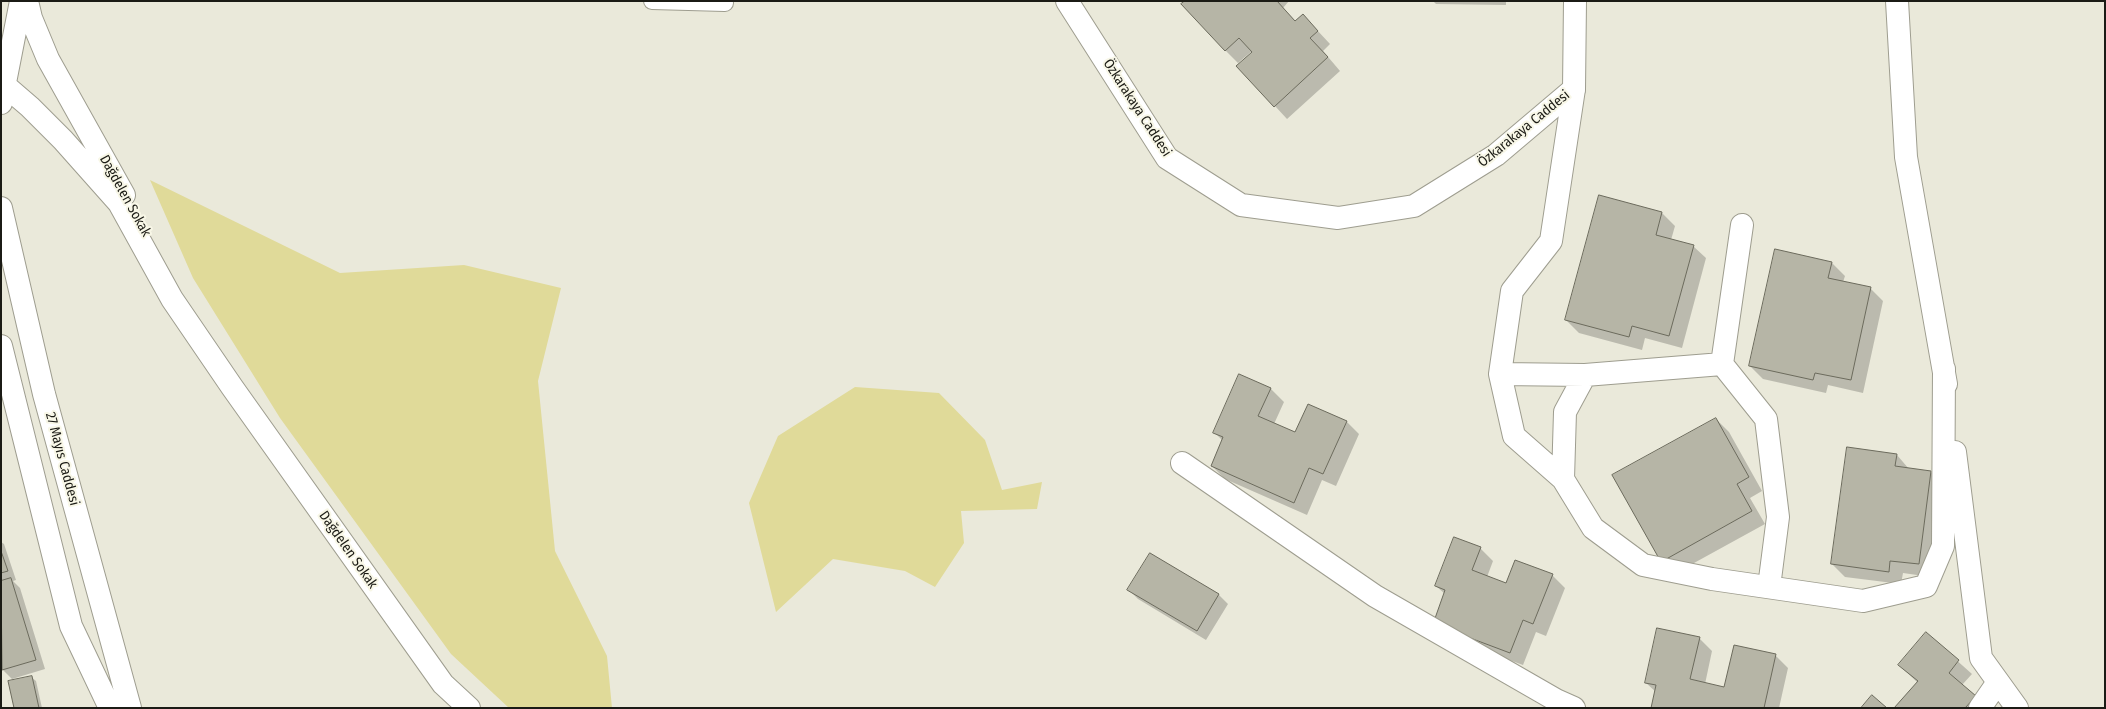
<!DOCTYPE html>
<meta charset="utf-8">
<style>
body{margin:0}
#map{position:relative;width:2106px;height:709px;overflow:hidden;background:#eae9da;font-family:"Fira Sans Condensed",sans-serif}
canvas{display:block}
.frame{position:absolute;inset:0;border:2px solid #1b1b15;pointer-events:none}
</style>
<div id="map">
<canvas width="2106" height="709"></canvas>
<div class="frame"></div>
</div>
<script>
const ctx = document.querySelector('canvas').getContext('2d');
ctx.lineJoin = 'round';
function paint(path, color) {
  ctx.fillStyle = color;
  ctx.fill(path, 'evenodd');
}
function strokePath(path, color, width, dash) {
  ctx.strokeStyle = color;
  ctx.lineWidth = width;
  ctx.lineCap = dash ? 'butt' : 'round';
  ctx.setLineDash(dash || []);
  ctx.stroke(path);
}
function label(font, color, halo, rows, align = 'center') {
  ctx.font = font + ' "Fira Sans Condensed",sans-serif';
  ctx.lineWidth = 4;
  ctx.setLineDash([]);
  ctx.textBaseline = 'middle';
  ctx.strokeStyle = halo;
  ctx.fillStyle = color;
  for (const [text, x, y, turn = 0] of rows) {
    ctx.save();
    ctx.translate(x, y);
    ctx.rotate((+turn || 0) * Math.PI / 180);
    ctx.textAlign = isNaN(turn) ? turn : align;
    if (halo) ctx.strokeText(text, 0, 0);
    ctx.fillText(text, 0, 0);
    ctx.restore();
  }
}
const green = new Path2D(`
 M150 180 340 273 464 265 561 288 538 381 555 551 607 656 612 708H509L451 654 280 418 193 278Z
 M855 387 939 393 985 440 1002 490 1042 482 1037 509 961 511 964 543 935 587 905 571 833 559 776 612 749 503 778 436Z`);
const shadow = new Path2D(`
 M1186 1H1289L1283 8 1296 22 1303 15 1330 44 1323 51 1340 71 1287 119 1275 106 1253 52 1252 51 1238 63 1225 50Z
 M1433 1H1506V5L1436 4Z
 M1599 196 1662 213 1675 226 1671 240 1693 246 1706 258 1682 348 1645 338 1642 350 1579 333 1566 320Z
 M1832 263 1845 276 1843 282 1870 288 1883 301 1863 393 1828 385 1826 393 1763 379 1750 366Z
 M1240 376 1271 389 1284 402 1274 424 1296 433 1346 421 1359 434 1336 486 1322 480 1307 515 1225 479 1212 466 1223 441 1215 433Z
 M1716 419 1729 432 1762 491 1750 498 1765 524 1674 574 1661 561Z
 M1897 455 1909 469 1931 472 1944 485 1931 577 1903 573 1901 584 1845 577 1832 564Z
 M1 542 4 544 16 580 13 581 20 588 45 669 12 679 3 670 1 663Z
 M1480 548 1493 561 1487 577 1507 584 1552 575 1565 588 1546 636 1536 632 1523 665 1447 637 1445 594 1436 586Z
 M1150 554 1219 595 1228 604 1206 640 1138 599 1129 590Z
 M1926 633 1972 674 1962 685 1986 708H1896L1918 683 1899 665Z
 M1699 638 1712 651 1705 684 1725 688 1775 655 1788 668 1779 708H1653L1656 692 1646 683Z
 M31 677 36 681 42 708H15Z`);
const building = new Path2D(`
 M1185 1H1277L1295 21 1303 14 1318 31 1310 38 1328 57 1274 107 1236 66 1252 52 1239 38 1225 51 1181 4Z
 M1599 195 1662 212 1656 235 1694 245 1669 336 1632 326 1629 337 1565 320Z
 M1775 249 1832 262 1828 278 1871 287 1851 380 1815 373 1813 380 1749 366Z
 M1239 374 1271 388 1258 416 1295 432 1308 404 1347 421 1323 474 1309 468 1294 503 1211 466 1223 437 1213 433Z
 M1716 418 1749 477 1737 484 1752 511 1661 562 1612 475Z
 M1847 447 1897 454 1895 466 1931 471 1919 564 1890 561 1889 572 1831 564Z
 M1454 537 1481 547 1472 570 1506 583 1515 560 1553 574 1533 624 1523 620 1510 653 1433 624 1445 590 1435 586Z
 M1 551 8 571 1 573Z
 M1150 553 1219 594 1197 631 1127 590Z
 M11 578 36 660 2 670 1 581Z
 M1657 628 1700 637 1690 679 1724 687 1734 645 1776 654 1764 708H1651L1656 685 1645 683Z
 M1926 632 1959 660 1949 673 1976 696 1965 708H1894L1918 681 1898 665Z
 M32 676 39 708H14L8 681Z
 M1872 695 1887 708H1861Z`);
const lane = new Path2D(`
 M652 1 725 3`);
const street = new Path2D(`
 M1897 1 1906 157 1946 384
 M1574 89 1551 241 1512 291 1500 374 1514 436 1563 479 1593 528 1643 565 1712 579 1863 601 1926 586 1943 546 1944 369
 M1722 364 1742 225
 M1500 374 1585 375 1722 364 1766 419 1778 517 1769 587
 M1955 452 1981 658 2017 708
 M1182 463 1375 596 1556 700 1574 708
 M1563 479 1565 412 1585 375
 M1980 708 1998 682`);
const secondary = new Path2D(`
 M27 1 31 18 48 59 124 195
 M1067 1 1167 158 1241 205 1338 218 1414 206 1496 155 1574 89 1575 1
 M1 82 30 107 63 140 119 203 172 299 232 387 443 684 469 708
 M1 103 21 1
 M1 208 44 394 130 708
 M1 346 71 626 110 708`);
const streetNames = [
 ["Özkarakaya Caddesi",1137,108,57],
 ["Özkarakaya Caddesi",1524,129,-39],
 ["Dağdelen Sokak",125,196,61],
 ["27 Mayıs Caddesi",62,459,75],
 ["Dağdelen Sokak",348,550,55]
];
paint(green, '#e0da99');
paint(shadow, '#0003');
paint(building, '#b6b5a6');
strokePath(building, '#6b6a5c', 1);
strokePath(lane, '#9e9d8f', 18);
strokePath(street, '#9e9d8f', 24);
strokePath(secondary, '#9e9d8f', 24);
strokePath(lane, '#fff', 16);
strokePath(street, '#fff', 22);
strokePath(secondary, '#fff', 22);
label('14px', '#1b1b15', '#f8f7e7', streetNames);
</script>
